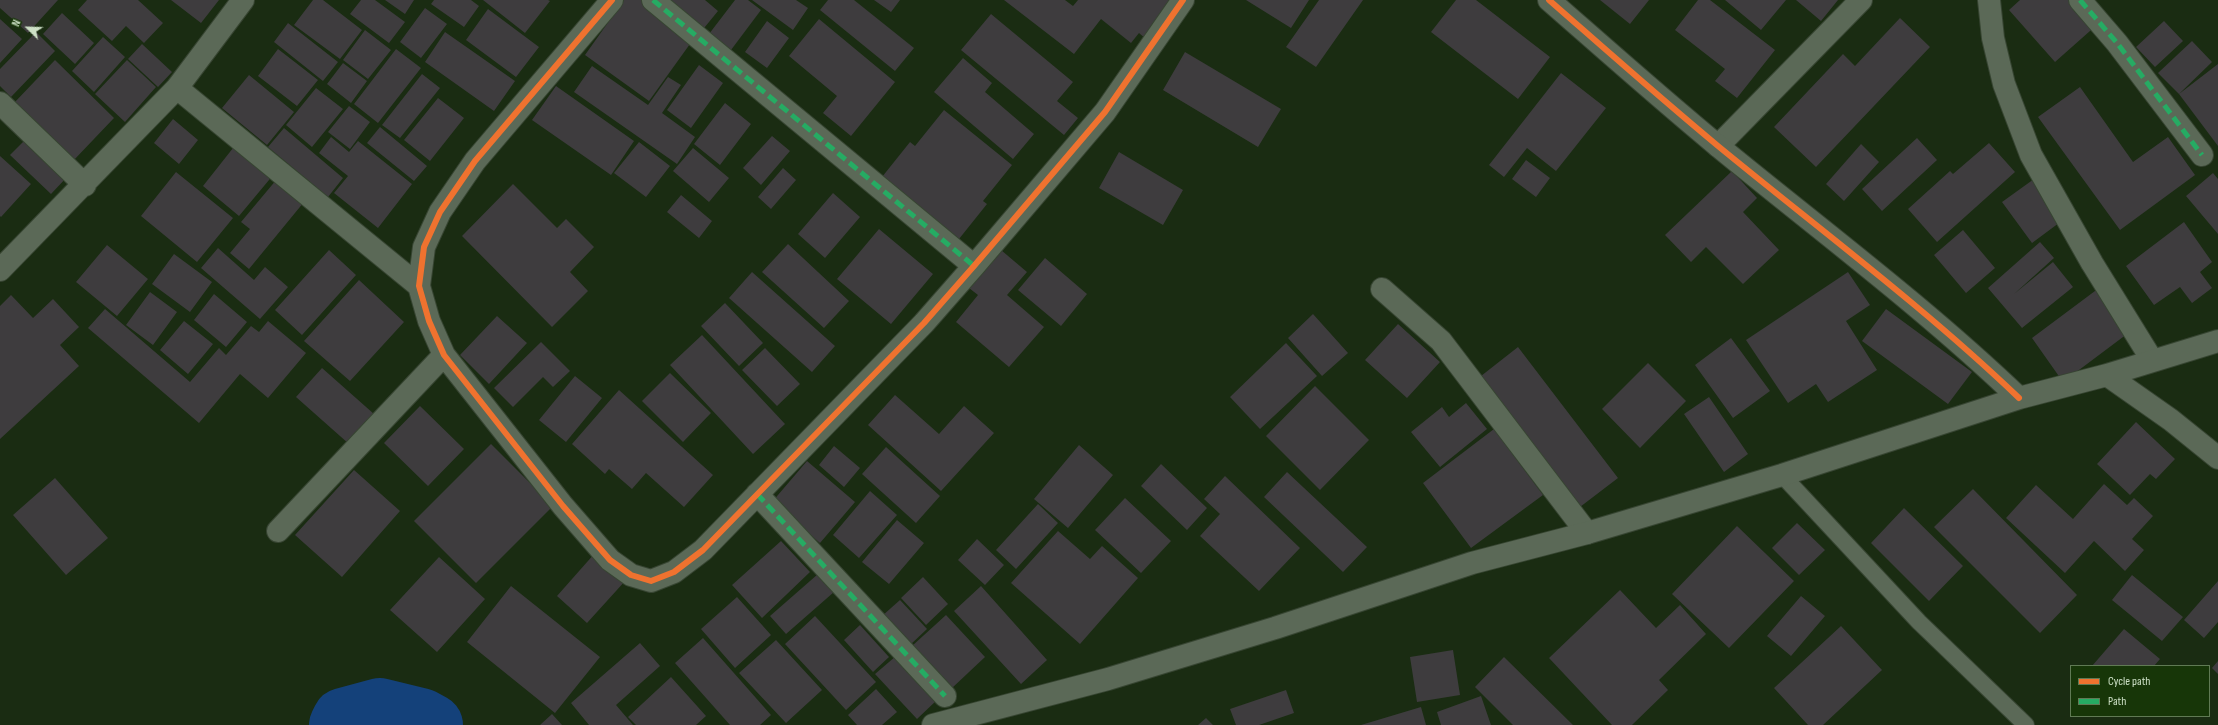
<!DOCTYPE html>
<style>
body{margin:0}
#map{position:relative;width:2218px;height:725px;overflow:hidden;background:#1a2c12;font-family:"Sofia Sans Condensed",sans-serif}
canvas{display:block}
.legend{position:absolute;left:2070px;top:665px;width:140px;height:52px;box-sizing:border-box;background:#173608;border:1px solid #607a54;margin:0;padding:5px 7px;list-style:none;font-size:12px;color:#cde0c6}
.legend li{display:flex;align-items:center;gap:8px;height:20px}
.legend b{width:20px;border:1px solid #607a54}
.north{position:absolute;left:8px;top:8px;width:40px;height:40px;-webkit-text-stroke:3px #173608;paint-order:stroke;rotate:293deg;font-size:11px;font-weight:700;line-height:16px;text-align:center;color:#cde0c6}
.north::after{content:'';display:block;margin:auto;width:14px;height:18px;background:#cde0c6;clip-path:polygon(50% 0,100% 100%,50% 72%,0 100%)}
</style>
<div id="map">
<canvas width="2218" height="725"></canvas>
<ul class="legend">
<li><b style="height:5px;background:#ef722f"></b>Cycle path</li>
<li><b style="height:5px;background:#26ab63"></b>Path</li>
</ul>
<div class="north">N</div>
</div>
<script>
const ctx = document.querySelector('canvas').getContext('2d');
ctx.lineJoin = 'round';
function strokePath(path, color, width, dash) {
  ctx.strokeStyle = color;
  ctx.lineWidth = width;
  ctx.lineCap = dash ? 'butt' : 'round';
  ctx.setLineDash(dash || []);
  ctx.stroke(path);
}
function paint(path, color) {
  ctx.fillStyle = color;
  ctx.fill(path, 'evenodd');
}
const river = new Path2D(`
 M340 725 343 719 380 709 421 719 432 725`);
const building = new Path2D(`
 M0 0H58L28 33 0 8Z
 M87 0H138L163 23 144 43 126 26 112 41 78 10Z
 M171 0H219L201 23Z
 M313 0H323L362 30 340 59 294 25Z
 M361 0H375L405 22 389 43 350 14Z
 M385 0H414L405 14Z
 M434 0H471L479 6 464 27 431 4Z
 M483 0H548L550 1 525 33Z
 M624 0H643L695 37 649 101 585 55Z
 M660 0H705L718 11 700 33Z
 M735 0H748L761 10 731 50 709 34Z
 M752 0H796L808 8 793 30Z
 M828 0H854L914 48 895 71 820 10Z
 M874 0H900L891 12Z
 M1004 0H1065L1073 6 1078 0H1177L1147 40 1139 33 1131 43 1101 19 1074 54Z
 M1246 0H1309L1291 28Z
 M1319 0H1363L1316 67 1286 47Z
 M1456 0H1476L1550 57 1518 99 1431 32Z
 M1600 0H1649L1630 24Z
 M1698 0H1710L1775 50 1737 98 1715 81 1725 69 1675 30Z
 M1725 0H1786L1761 30Z
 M1796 0H1838L1821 21Z
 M2020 0H2079L2099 23 2055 62 2009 10Z
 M425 8 447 24 421 58 400 42Z
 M488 9 539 47 516 77 466 40Z
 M62 13 94 43 75 64 43 34Z
 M991 14 1073 82 1057 101 1078 118 1064 135 961 50Z
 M1900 18 1930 47 1816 167 1774 127 1843 54 1855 66Z
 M0 19 22 39 0 63Z
 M819 19 895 82 851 136 823 113 837 96 789 56Z
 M767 21 789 38 767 68 745 52Z
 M2164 21 2183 41 2155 67 2136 47Z
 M288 23 338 62 323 81 274 42Z
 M365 30 391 50 368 79 343 60Z
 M36 32 55 51 11 97 0 86V69Z
 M445 32 515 81 494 111 425 62Z
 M103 37 125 57 94 92 72 71Z
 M2192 41 2212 62 2179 94 2218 64V146L2179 94 2158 73Z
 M142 44 172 72 158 87 128 59Z
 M278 49 318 80 297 106 258 76Z
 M396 49 421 68 378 123 354 104Z
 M1185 52 1281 109 1258 147 1163 90Z
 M963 58 992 83 985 92 1034 134 1013 159 934 92Z
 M55 60 114 118 73 161 14 103Z
 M127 60 156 87 125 122 95 94Z
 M343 63 367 81 351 103 327 84Z
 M699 65 723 83 691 128 667 110Z
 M592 66 648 105 668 77 681 85 662 113 695 137 677 164 574 92Z
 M1561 73 1606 108 1556 171 1527 148 1504 177 1489 165Z
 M422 74 440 88 400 138 382 125Z
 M249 75 294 112 267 145 222 108Z
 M556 86 634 141 611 175 532 120Z
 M2080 87 2133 162 2168 137 2195 175 2120 230 2038 117Z
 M316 88 343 109 312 147 286 125Z
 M438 98 464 118 430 161 404 140Z
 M725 103 751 124 720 165 694 144Z
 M349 106 370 122 350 149 328 132Z
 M944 110 1012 165 983 201 987 204 955 244 878 182 910 142 915 146Z
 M173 119 198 140 179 164 154 143Z
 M380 127 427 166 414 181 367 143Z
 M284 128 343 178 328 197 268 147Z
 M772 136 790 151 761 185 743 168Z
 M331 137 349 152 358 141 412 184 378 228 334 193 348 176 319 153Z
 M27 138 67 177 51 194 10 155Z
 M1917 138 1937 160 1882 211 1862 189Z
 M639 142 670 166 646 197 614 173Z
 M237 143 274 174 239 216 203 186Z
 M1989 143 2015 172 1937 242 1908 209 1950 171 1953 174Z
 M1861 144 1879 162 1844 201 1826 184Z
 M693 148 729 178 709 202 673 171Z
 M1119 152 1183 190 1163 225 1099 188Z
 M0 156 31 184 1 217 0 216Z
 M1526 160 1550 178 1536 197 1512 179Z
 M783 168 796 180 771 209 758 197Z
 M1732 171 1757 198 1743 212 1779 250 1743 284 1706 247 1691 262 1665 235Z
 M176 172 233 218 197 262 141 216Z
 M2213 173 2218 179V234L2186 196Z
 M277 179 304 202 249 269 230 253 250 229 241 222Z
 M2034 179 2063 220 2032 243 2002 202Z
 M513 184 557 228 566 219 594 247 570 272 588 291 552 327 462 236Z
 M833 193 860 217 825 258 798 234Z
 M681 195 712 221 699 238 667 212Z
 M2184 222 2212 262 2200 272 2212 288 2192 303 2180 287 2154 305 2126 266Z
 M879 229 933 274 891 324 837 279Z
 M1963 230 1995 268 1966 293 1934 255Z
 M2040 242 2054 258 2014 294 2053 262 2073 287 2022 328 1988 288Z
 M788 244 849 301 824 328 762 272Z
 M107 245 148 279 117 316 76 282Z
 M218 248 254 280 265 267 288 287 260 319 201 268Z
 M329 250 356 275 302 335 275 310Z
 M1001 250 1027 272 1007 295 1044 327 1009 367 956 322 978 295 969 288Z
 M174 254 212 282 190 312 152 284Z
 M1045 258 1087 294 1061 326 1018 290Z
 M752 272 835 346 812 372 729 298Z
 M1848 272 1870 305 1846 321 1877 370 1828 402 1816 384 1788 403 1746 340Z
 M359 280 404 322 350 381 304 341Z
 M2099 288 2131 331 2063 382 2032 338Z
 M150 292 177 312 153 345 126 325Z
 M214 294 247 322 226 347 194 320Z
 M11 295 33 318 53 299 79 327 60 345 79 366 0 439V306Z
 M725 303 763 343 739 366 701 326Z
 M105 309 190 382 219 348 226 355 251 326 259 332 268 321 306 353 268 398 240 374 199 423 88 328Z
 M1886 309 1972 372 1948 404 1862 341Z
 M1313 314 1348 353 1322 376 1288 338Z
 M497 316 527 343 489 384 460 355Z
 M184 321 213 344 188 374 160 350Z
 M1398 324 1440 362 1407 398 1365 360Z
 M702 335 785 424 753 454 670 365Z
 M1731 338 1770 391 1733 418 1695 365Z
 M541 342 570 371 553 387 543 377 513 407 494 388Z
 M1286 343 1317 376 1260 429 1230 397Z
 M1518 347 1618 478 1580 507 1481 376Z
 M765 348 800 384 777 406 742 370Z
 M1648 363 1686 401 1640 448 1602 409Z
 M322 368 374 414 349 444 296 397Z
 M670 373 711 413 683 442 642 401Z
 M575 376 602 398 566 442 539 420Z
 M1315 386 1369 440 1320 490 1266 436Z
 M619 390 713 475 684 507 646 473 632 489 609 469 605 474 572 444Z
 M895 395 939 434 964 406 994 433 941 491 868 425Z
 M1709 397 1748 454 1724 472 1684 414Z
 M1466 403 1487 429 1440 467 1411 432 1442 407 1449 417Z
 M420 406 464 449 428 486 384 443Z
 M2136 422 2175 459 2156 479 2150 474 2130 495 2097 464Z
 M1494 429 1543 495 1471 548 1423 483Z
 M491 444 553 506 476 583 414 521Z
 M1079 445 1113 475 1068 528 1034 499Z
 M834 446 860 468 844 487 819 465Z
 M886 447 940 496 916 523 862 474Z
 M807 461 855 502 820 543 772 502Z
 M1161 464 1207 508 1187 530 1141 486Z
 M354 470 400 511 342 577 295 535Z
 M1287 472 1367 547 1343 572 1264 497Z
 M1225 476 1300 548 1259 591 1200 536 1220 514 1204 499Z
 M55 478 108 538 66 575 13 515Z
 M2104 484 2127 505 2134 498 2153 516 2132 539 2144 550 2125 571 2094 541 2065 573 2006 518 2036 485 2073 519Z
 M1973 489 2077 595 2040 633 1934 527Z
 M870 491 897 515 859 558 833 535Z
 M1125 498 1171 541 1141 573 1095 530Z
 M1038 504 1058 523 1016 569 996 550Z
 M1904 508 1963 566 1929 601 1871 543Z
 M897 520 924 543 889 584 862 562Z
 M1797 523 1825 550 1799 575 1772 548Z
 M1737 526 1794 581 1729 648 1672 594Z
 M1058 531 1090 559 1102 546 1138 578 1080 644 1011 583Z
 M977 539 1004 565 985 585 958 560Z
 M781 541 810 572 762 618 732 585Z
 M595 553 626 580 587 623 557 596Z
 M439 557 485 599 437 652 390 610Z
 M818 574 834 592 786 634 770 616Z
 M2132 575 2183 617 2162 641 2112 600Z
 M923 577 948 604 926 625 901 598Z
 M2218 581V622L2204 638 2184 620Z
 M511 586 600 657 555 713 467 642Z
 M981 586 1047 660 1021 684 954 611Z
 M1620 590 1656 628 1680 605 1706 634 1659 680 1668 690 1632 725H1612L1549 658Z
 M1801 596 1825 616 1791 656 1767 636Z
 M737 597 771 635 735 668 701 629Z
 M900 600 927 629 909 646 882 616Z
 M946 615 985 657 951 689 912 646Z
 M815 616 876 682 846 710 785 644Z
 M860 625 889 657 873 672 844 640Z
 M1841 626 1882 670 1823 725H1808L1774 688Z
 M2124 629 2160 659 2154 666H2092Z
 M703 638 771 715 760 725H730L675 663Z
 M776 640 822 690 786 723 739 673Z
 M640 643 660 666 616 705 633 725H589L571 703Z
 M1453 650 1460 695 1417 702 1410 657Z
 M896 656 937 700 917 719 875 674Z
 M1504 657 1573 725H1513L1475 687Z
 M2218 661V674L2212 668Z
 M671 677 706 716 696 725H636L628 717Z
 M876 689 897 712 882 725H857L848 715Z
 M1286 690 1294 713 1259 725H1236L1230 709Z
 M1481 696 1491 725H1441L1437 712Z
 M1421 707 1426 725H1361Z
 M552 714 562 725H540Z
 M1206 718 1213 725H1198Z`);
const lane = new Path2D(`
 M1782 475 1919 622 2026 725`);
const street = new Path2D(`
 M612 0 475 161 440 212 424 247 419 286 429 321 444 355 563 506 610 560 631 575 651 581 674 572 703 550 924 323 974 266 1105 112 1183 0
 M653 0 974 266
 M1989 0 1993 38 2004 84 2031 155 2092 263 2152 360
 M2080 0 2117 43 2202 155
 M177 88 419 286
 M0 103 85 185
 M1718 146 1861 0
 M0 270 177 88 243 0
 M1382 289 1441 341 1587 533
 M757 494 945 696
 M278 531 444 355`);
const secondary = new Path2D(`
 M1549 0C1605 49 1660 98 1718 146 1819 229 1924 307 2019 398
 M2107 375 2171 420 2218 458
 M933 725 1108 679 1275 628 1472 563 1587 533 1782 475 2019 398 2107 375 2218 341`);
const quiet = new Path2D(`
 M653 0 974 266
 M2080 0 2117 43 2202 155
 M757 494 945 696`);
const cycleway = new Path2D(`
 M612 0 475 161 440 212 424 247 419 286 429 321 444 355 563 506 610 560 631 575 651 581 674 572 703 550 924 323 974 266 1105 112 1183 0
 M1549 0C1605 49 1660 98 1718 146 1819 229 1924 307 2019 398`);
strokePath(river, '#14417a', 62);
paint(building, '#3e3c3e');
strokePath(lane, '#374532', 18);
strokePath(street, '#374532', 24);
strokePath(secondary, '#374532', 24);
strokePath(lane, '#5b6957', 16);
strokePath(street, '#5b6957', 22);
strokePath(secondary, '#5b6957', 22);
strokePath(quiet, '#26ab63', 5, [10, 5]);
strokePath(cycleway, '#ef722f', 6);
</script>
